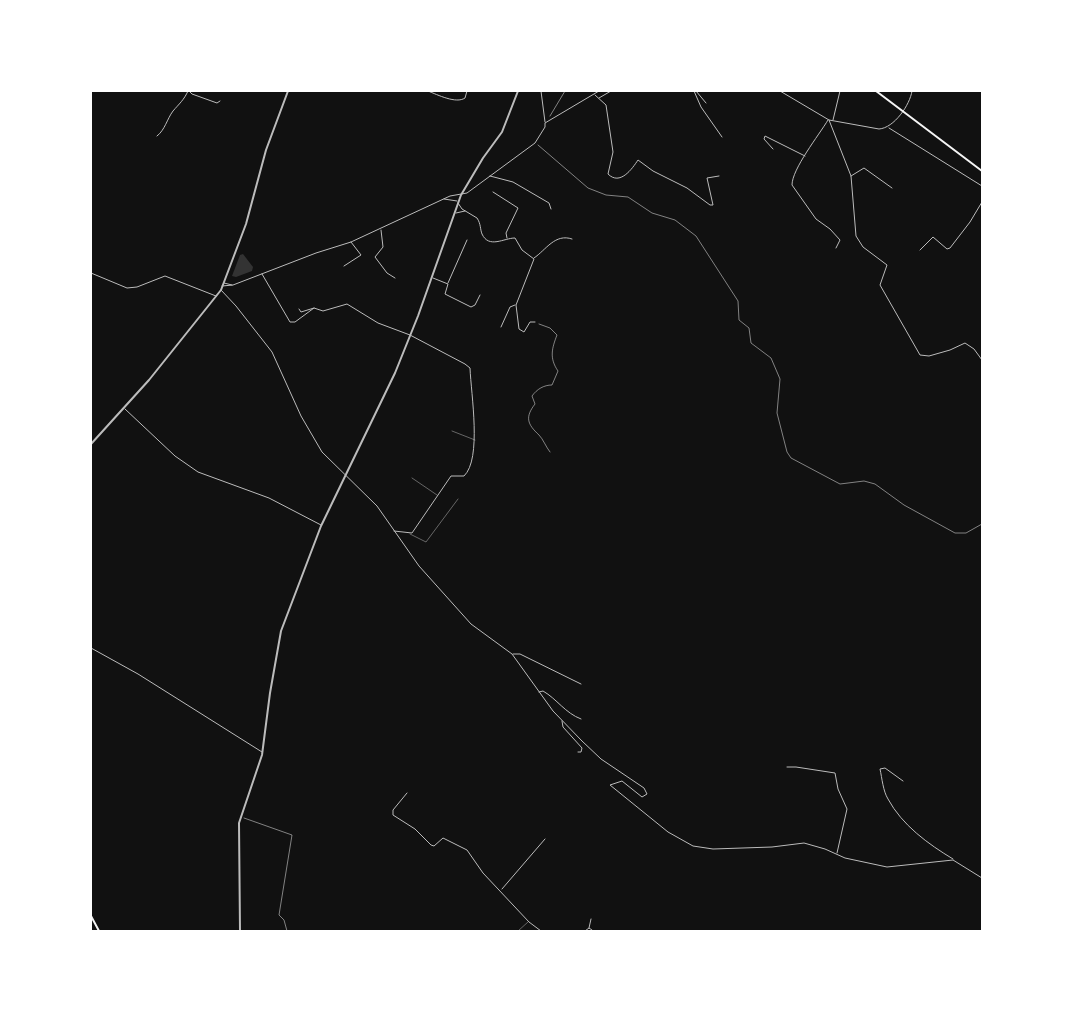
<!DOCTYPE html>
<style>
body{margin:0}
#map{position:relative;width:1073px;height:1022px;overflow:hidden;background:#111;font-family:"Golos Text",sans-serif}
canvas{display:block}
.frame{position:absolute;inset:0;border:92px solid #fff;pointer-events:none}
</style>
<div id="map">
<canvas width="1073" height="1022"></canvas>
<div class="frame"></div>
</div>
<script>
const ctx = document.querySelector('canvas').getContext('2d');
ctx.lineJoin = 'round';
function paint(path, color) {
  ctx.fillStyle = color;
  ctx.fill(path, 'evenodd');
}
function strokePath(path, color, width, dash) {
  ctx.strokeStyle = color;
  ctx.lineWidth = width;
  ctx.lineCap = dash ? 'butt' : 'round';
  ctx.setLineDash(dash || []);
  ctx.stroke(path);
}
const water = new Path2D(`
 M243 254 253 267 252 271 236 277 232 276 240 255Z`);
const path = new Path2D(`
 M550 116 565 91
 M538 145 588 188 606 195 628 197 652 213 675 220 696 236 738 301 739 320 749 328 751 343 771 358 780 379 777 413 787 452 791 458 840 484 864 481 875 484 904 505 955 533H966L982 524
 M539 324 550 328 557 335C552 348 549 358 558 371L552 385C544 385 537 389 532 396L535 404C525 417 527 424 539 435 543 439 546 447 550 452
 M244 818 292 835 279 915 284 920 287 931`);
const service = new Path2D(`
 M452 431 475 440
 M412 478 437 495
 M410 534 426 542 458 499
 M518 931 528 922`);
const minor = new Path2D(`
 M189 91 192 94 217 103 220 101
 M428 91C438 95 456 104 465 98L467 91
 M541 91 545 122
 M694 91 701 107 722 137
 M696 91 706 103
 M780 91 829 120 879 129C894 128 910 105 912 91
 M595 95 606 105 613 152 608 174C620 186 632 169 638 160L653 171 687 188 710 205H713L707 178 719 176
 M599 98 611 91
 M828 120C819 135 792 169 792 185L816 219 830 229 840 240 836 248
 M829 120 851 176 856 236 863 247 887 265 880 285 920 355 929 356 950 350 965 343 974 349 982 360
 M833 120 840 91
 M889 128 982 186
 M157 136C165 130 167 119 173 111 179 104 184 100 188 91
 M773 149 764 139 765 136 805 156
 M490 176 513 182 549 203 551 209
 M851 176 864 168 892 188
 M493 192 518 208 506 233 507 238
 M444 199 457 201
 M458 203 462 209 477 218C481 224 480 229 482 234 489 249 504 238 515 238L522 250 534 259 516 305 519 329 524 332 530 322H535
 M456 213 465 211
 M381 230 383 247 375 257 387 273 395 278
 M920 250 933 237 947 249 950 248 970 222 982 202
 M534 258C546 250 555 233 572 239
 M344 266 361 255 351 242
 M91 273 127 288 137 287 165 276 216 296
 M262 274 290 322H295L314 308 323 311 347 304 378 323 410 335 465 364 470 368C471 394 482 459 464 476H451L412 533 394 531
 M433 278 448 284 445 294 471 307 475 305 480 295
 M224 283 232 285
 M448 283 467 240
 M222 286 233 285 316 253 351 242 450 196 467 193 535 143 545 127V123L599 91
 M221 290 236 306 272 352 301 416 322 452 377 506 419 566 471 624 512 654 553 711 582 741 601 759 644 788 647 794 642 797 622 781 610 785 668 832 693 846 713 849 772 847 804 843 825 849 845 858 887 867 953 860 982 878
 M299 309 301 312 314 308
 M501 327 510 307 515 305
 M125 409 175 456 198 472 269 498 321 525
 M91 648 138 674 262 752
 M513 654H520L581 684
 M539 692 543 691C557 699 565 713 581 719
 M562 721 563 727 582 748 581 752H578
 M787 767H796L835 773 838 789 847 809 837 853
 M903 781 885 768 880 769C882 778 883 791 888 799 902 825 928 844 953 859
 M407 793 393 810V815L415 829 431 845 434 846 443 838 467 850 483 873 529 922 541 931
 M502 889 545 839
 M589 928 591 919
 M585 931 589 928 592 930`);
const tertiary = new Path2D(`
 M91 444 149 380 221 290 246 224 266 150 288 91
 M240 931 239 823 262 755 270 693 281 631 321 526 395 373 418 316 461 195 483 158 502 132 518 91`);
const secondary = new Path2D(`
 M876 91 982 171
 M91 916 99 931`);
paint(water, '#333');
strokePath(path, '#f5f5f5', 0.5);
strokePath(service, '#bcbcbc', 0.5);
strokePath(minor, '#bcbcbc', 1);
strokePath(tertiary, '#bcbcbc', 2);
strokePath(secondary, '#f5f5f5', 2);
</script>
